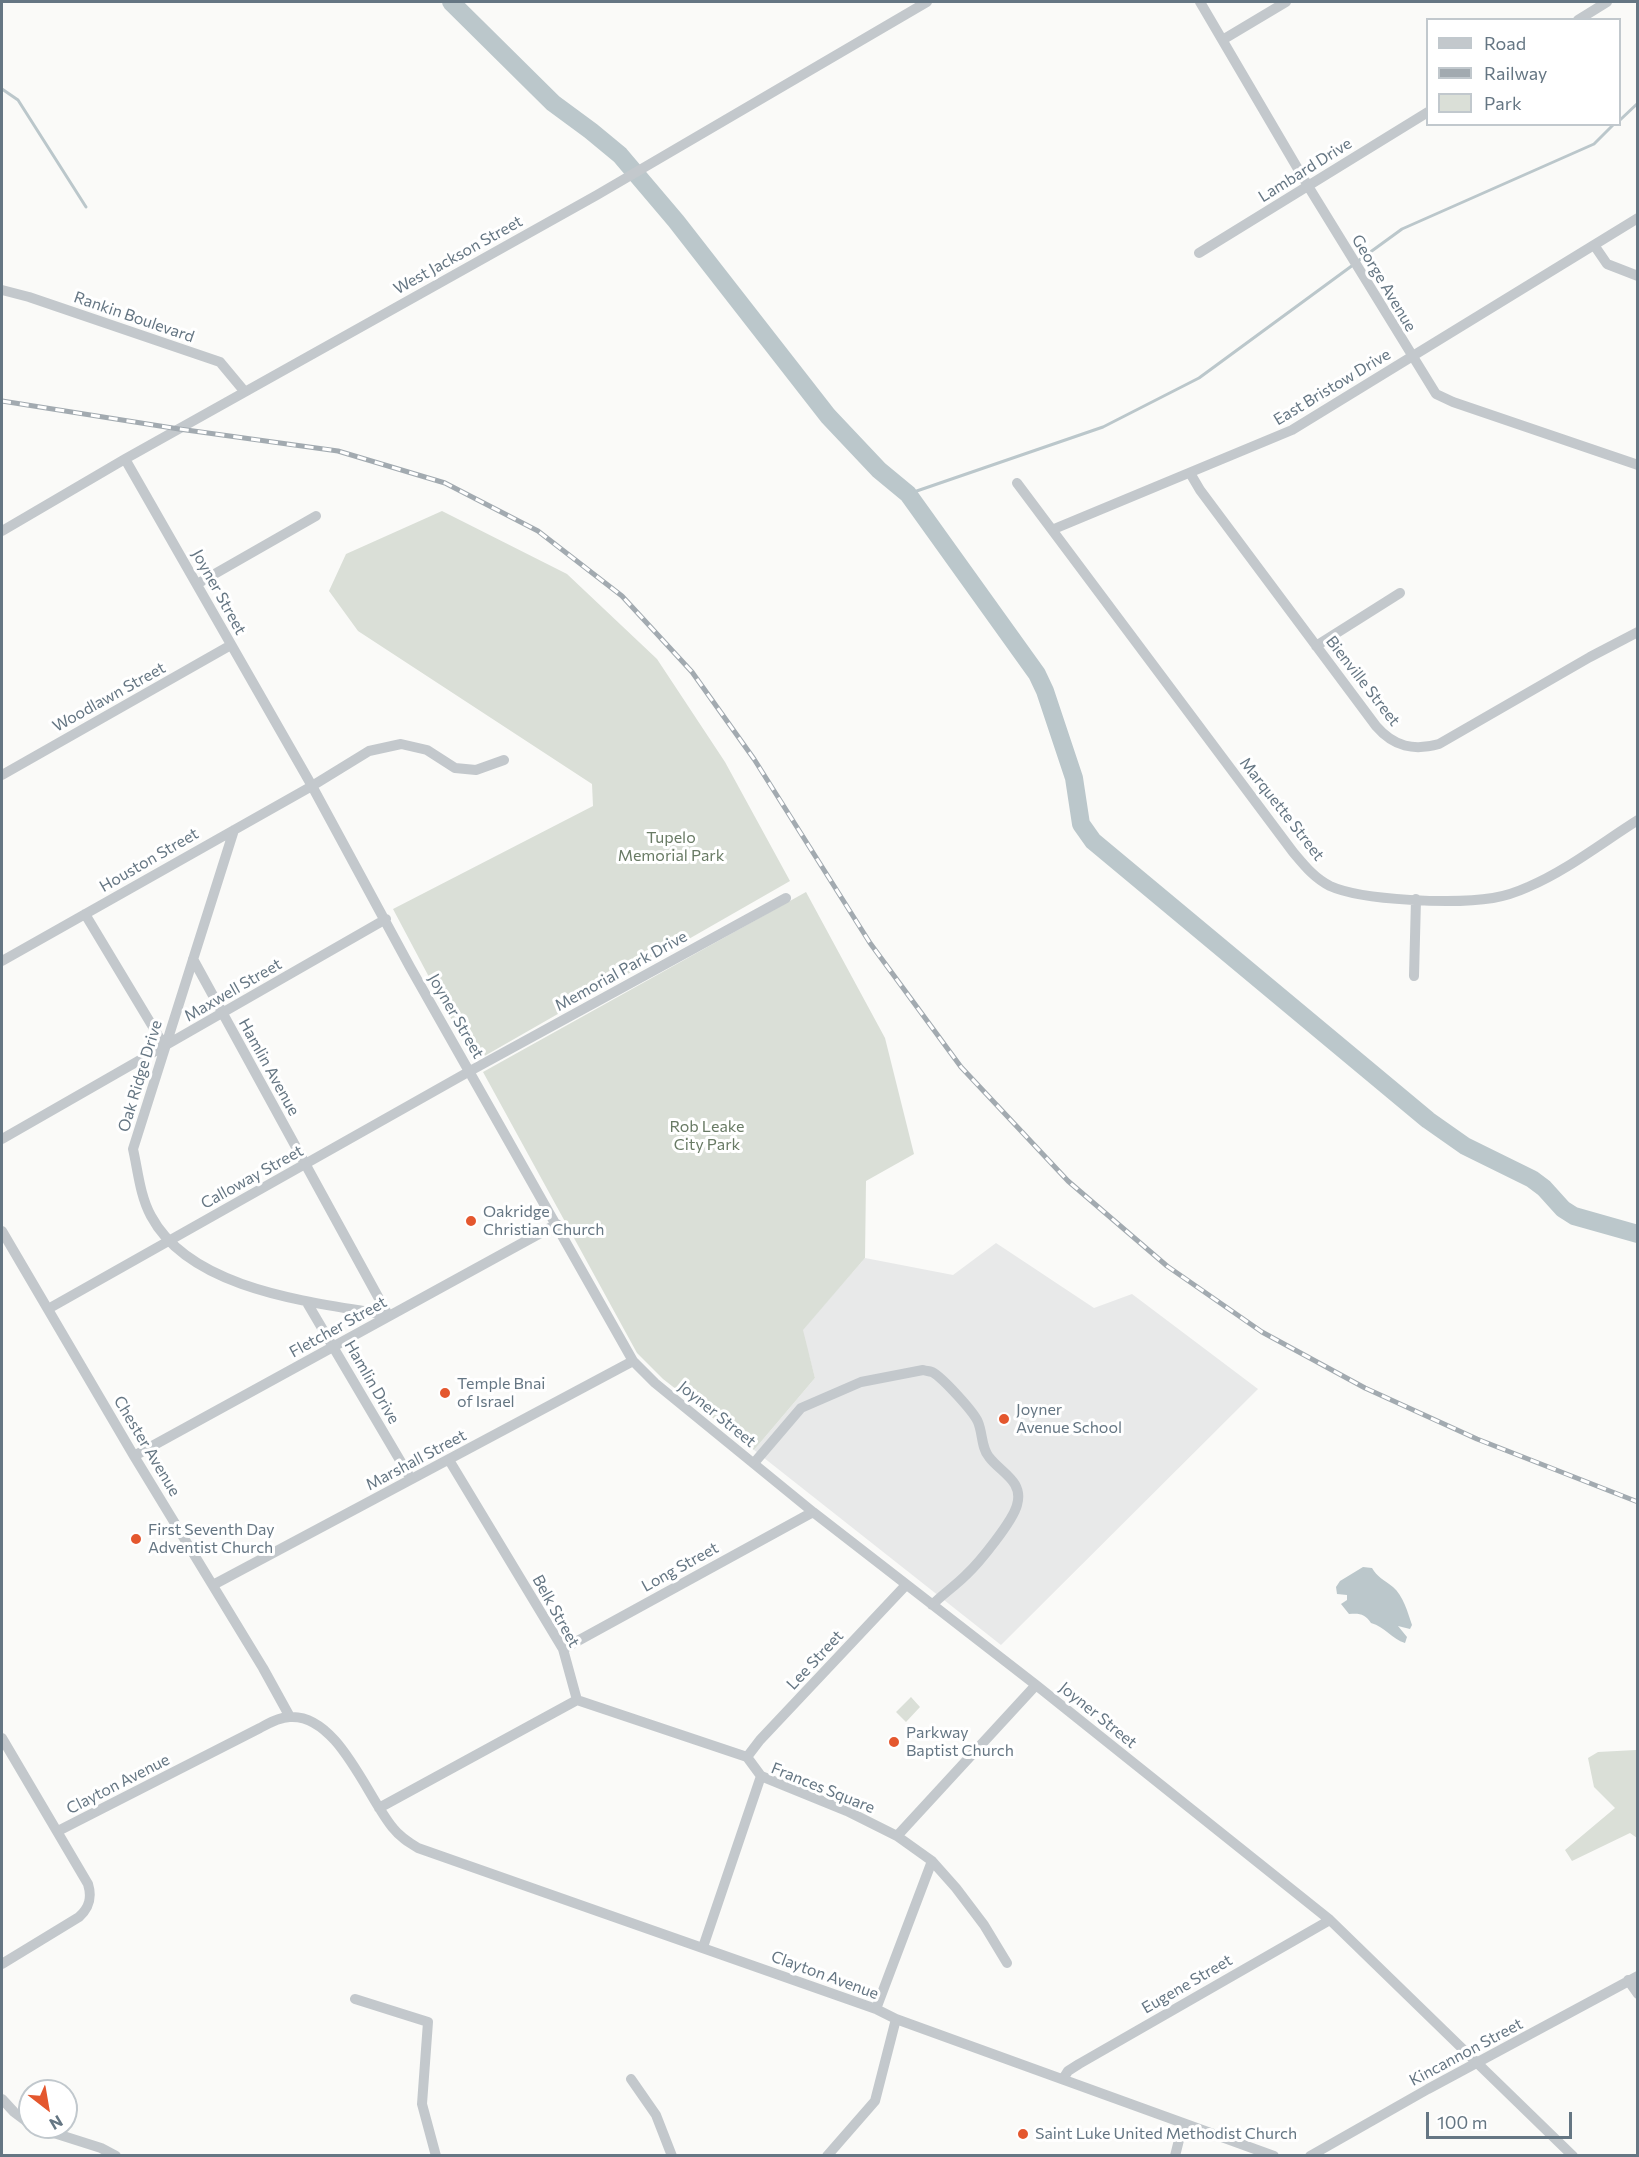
<!DOCTYPE html>
<style>
body{margin:0}
#map{position:relative;width:1639px;height:2157px;overflow:hidden;background:#fafaf8;font-family:Commissioner,sans-serif}
canvas{display:block}
.frame{position:absolute;inset:0;border:3px solid #657683;pointer-events:none}
.legend{position:absolute;left:1426px;top:18px;width:195px;height:108px;box-sizing:border-box;background:#fff;border:2px solid #c1c8cd;margin:0;padding:8px 10px;list-style:none;font-size:18px;color:#657683}
.legend li{display:flex;align-items:center;gap:12px;height:30px}
.legend b{width:30px;border:2px solid #c1c8cd}
.north{position:absolute;left:18px;top:2079px;width:60px;height:60px;box-sizing:border-box;background:#fff;border:2px solid #c1c8cd;border-radius:50%;rotate:149deg;font-size:16px;font-weight:700;line-height:24px;text-align:center;color:#657683}
.north::after{content:'';display:block;margin:auto;width:21px;height:27px;background:#e4572e;clip-path:polygon(50% 0,100% 100%,50% 72%,0 100%)}
.scale{position:absolute;left:1426px;top:2112px;width:146px;height:27px;box-sizing:border-box;border:3px solid #657683;border-top:0;padding-left:8px;font-size:18px;line-height:21px;white-space:nowrap;color:#657683;-webkit-text-stroke:4px #fff;paint-order:stroke}
</style>
<div id="map">
<canvas width="1639" height="2157"></canvas>
<div class="frame"></div>
<ul class="legend">
<li><b style="height:8px;background:#c3c8cc"></b>Road</li>
<li><b style="height:8px;background:#a2aab0"></b>Railway</li>
<li><b style="height:16px;background:#dadfd7"></b>Park</li>
</ul>
<div class="north">N</div>
<div class="scale">100 m</div>
</div>
<script>
const ctx = document.querySelector('canvas').getContext('2d');
ctx.lineJoin = 'round';
function paint(path, color) {
  ctx.fillStyle = color;
  ctx.fill(path, 'evenodd');
}
function strokePath(path, color, width, dash) {
  ctx.strokeStyle = color;
  ctx.lineWidth = width;
  ctx.lineCap = dash ? 'butt' : 'round';
  ctx.setLineDash(dash || []);
  ctx.stroke(path);
}
function label(font, color, halo, rows, align = 'center') {
  ctx.font = font + ' Commissioner,sans-serif';
  ctx.lineWidth = 6;
  ctx.setLineDash([]);
  ctx.textBaseline = 'middle';
  ctx.strokeStyle = halo;
  ctx.fillStyle = color;
  for (const [text, x, y, turn = 0] of rows) {
    ctx.save();
    ctx.translate(x, y);
    ctx.rotate((+turn || 0) * Math.PI / 180);
    ctx.textAlign = isNaN(turn) ? turn : align;
    if (halo) ctx.strokeText(text, 0, 0);
    ctx.fillText(text, 0, 0);
    ctx.restore();
  }
}
const built = new Path2D(`
 M996 1243 1094 1308 1132 1294 1258 1389 1001 1645 754 1450 815 1378 802 1330 865 1258 953 1275Z`);
const green = new Path2D(`
 M442 511 567 574 657 659 725 762 790 881 474 1062 393 909 593 806 592 784 358 631 329 591 346 554Z
 M806 892 885 1038 914 1154 866 1181 865 1258 803 1330 815 1378 754 1450 663 1379 637 1353 483 1072Z
 M911 1697 920 1707 906 1722 896 1712Z
 M1637 1743V1838L1630 1833 1572 1861 1565 1850 1615 1808 1594 1787 1588 1758 1598 1752 1636 1750Z`);
const water = new Path2D(`
 M1363 1567 1372 1568C1377 1577 1384 1580 1393 1587 1403 1595 1408 1613 1412 1625L1410 1629 1398 1626 1407 1637 1405 1643C1392 1639 1385 1627 1371 1623 1365 1614 1360 1613 1349 1614L1341 1604 1347 1600V1595L1337 1594 1336 1587 1340 1581Z`);
const stream = new Path2D(`
 M2 89 18 100 86 207
 M1620 120 1638 103
 M1358 261 1402 229 1594 144 1614 124
 M908 494 1103 427 1199 378 1353 265`);
const river = new Path2D(`
 M451 2 553 103 591 131 620 155 676 221 828 416 879 470 908 494 1037 674 1045 691 1074 778 1081 824 1093 841 1428 1120 1465 1146 1532 1179 1544 1188 1563 1209 1574 1216 1638 1234`);
const minor = new Path2D(`
 M1200 2 1308 186 1436 394 1453 402 1638 465
 M1578 20 1607 2
 M1224 39 1286 2
 M1594 245 1607 264 1638 276
 M1199 253 1428 112
 M2 290 29 297 220 362 245 392
 M125 459 312 786 410 967 633 1361 655 1383 813 1512 1036 1685 1330 1920 1573 2156
 M1190 473 1200 490 1376 726C1394 747 1414 751 1439 744L1590 657 1638 632
 M1017 483 1293 852C1304 865 1314 878 1330 886 1363 901 1456 904 1493 898 1505 896 1517 892 1528 887 1566 871 1603 842 1638 820
 M1054 529 1292 430 1638 218
 M2 531 125 459 597 195 927 2
 M197 584 316 516
 M1316 646 1400 593
 M2 775 231 645
 M234 830 133 1149C138 1171 140 1196 151 1216 191 1291 313 1302 388 1315
 M85 914 165 1047
 M193 959 388 1315
 M2 961 312 786 369 751 401 744 427 750 455 768 476 770 504 760
 M1414 976 1416 899
 M2 1139 386 919
 M2 1231 134 1456 263 1668 290 1717
 M306 1301 411 1479
 M48 1309 470 1071 786 898
 M134 1456 557 1224
 M449 1460 563 1649 577 1700 747 1757 761 1776 847 1811 897 1836 932 1861 956 1888 984 1925 1007 1963
 M754 1463 801 1408 861 1382 923 1370C926 1371 929 1371 932 1372 942 1377 974 1412 978 1422 983 1434 981 1447 989 1457 1001 1473 1024 1481 1017 1505 1013 1521 979 1563 966 1575 955 1586 943 1594 932 1605
 M213 1585 633 1361
 M563 1649 813 1512
 M2 1738 88 1884C92 1897 90 1907 79 1917L2 1964
 M747 1757 760 1740 906 1585
 M379 1808 577 1700
 M58 1831 260 1728C269 1723 280 1717 290 1717 338 1714 367 1797 393 1828 400 1837 408 1842 418 1848L876 2009 896 2019 1274 2156
 M897 1836 1036 1685
 M703 1947 761 1776
 M1628 1980 1638 1994
 M355 1999 428 2022 422 2104 436 2156
 M876 2009 932 1861
 M631 2079 656 2115 672 2156
 M1063 2079 1068 2071 1079 2064 1330 1920
 M2 2099 14 2112 30 2124
 M35 2127 101 2148 116 2156
 M827 2156 875 2101 896 2019
 M1175 2156 1183 2124
 M1310 2156 1428 2089 1638 1976`);
const rail = new Path2D(`
 M2 401 179 429 338 451 445 483 538 531 622 596 692 672 754 759 870 943 961 1067 1068 1181 1167 1266 1262 1332 1365 1388 1477 1439 1638 1502`);
const markers = [
 [471,1221,6,"#e4572e"],
 [445,1393,6,"#e4572e"],
 [1004,1419,6,"#e4572e"],
 [136,1539,6,"#e4572e"],
 [894,1742,6,"#e4572e"],
 [1023,2134,6,"#e4572e"]
];
const streetNames = [
 ["Lambard Drive",1305,170,-32],
 ["West Jackson Street",458,255,-29],
 ["George Avenue",1384,283,59],
 ["Rankin Boulevard",134,317,19],
 ["East Bristow Drive",1332,387,-31],
 ["Joyner Street",219,592,61],
 ["Bienville Street",1363,681,52],
 ["Woodlawn Street",109,697,-29],
 ["Marquette Street",1282,809,52],
 ["Houston Street",149,860,-30],
 ["Memorial Park Drive",621,971,-29],
 ["Maxwell Street",233,990,-30],
 ["Joyner Street",456,1016,60],
 ["Hamlin Avenue",269,1067,61],
 ["Oak Ridge Drive",140,1076,-73],
 ["Calloway Street",252,1177,-29],
 ["Fletcher Street",338,1327,-29],
 ["Hamlin Drive",372,1382,60],
 ["Joyner Street",717,1414,39],
 ["Chester Avenue",147,1446,59],
 ["Marshall Street",416,1460,-28],
 ["Long Street",680,1567,-29],
 ["Belk Street",556,1611,61],
 ["Lee Street",815,1660,-47],
 ["Joyner Street",1098,1715,39],
 ["Clayton Avenue",118,1784,-27],
 ["Frances Square",823,1788,22],
 ["Clayton Avenue",825,1975,20],
 ["Eugene Street",1187,1984,-30],
 ["Kincannon Street",1466,2052,-28]
];
const parkNames = [
 ["Tupelo",671,838],
 ["Memorial Park",671,856],
 ["Rob Leake",707,1127],
 ["City Park",707,1145]
];
const poiNames = [
 ["Oakridge",483,1212],
 ["Christian Church",483,1230],
 ["Temple Bnai",457,1384],
 ["of Israel",457,1402],
 ["Joyner",1016,1410],
 ["Avenue School",1016,1428],
 ["First Seventh Day",148,1530],
 ["Adventist Church",148,1548],
 ["Parkway",906,1733],
 ["Baptist Church",906,1751],
 ["Saint Luke United Methodist Church",1035,2134]
];
paint(built, '#e8e9e9');
paint(green, '#dadfd7');
paint(water, '#bbc7cb');
strokePath(stream, '#bbc7cb', 3);
strokePath(river, '#bbc7cb', 18);
strokePath(minor, '#c3c8cc', 10);
strokePath(rail, '#a2aab0', 5);
strokePath(rail, '#fff', 3, [9]);
for (const [x, y, r, color] of markers) {
  const dot = new Path2D();
  dot.arc(x, y, r, 0, 2 * Math.PI);
  ctx.fillStyle = color;
  ctx.fill(dot);
  strokePath(dot, '#fff', 2);
}
label('16px', '#657683', '#fff', streetNames);
label('16px', '#687a64', '#fff', parkNames);
label('16px', '#657683', '#fff', poiNames, 'left');
</script>
